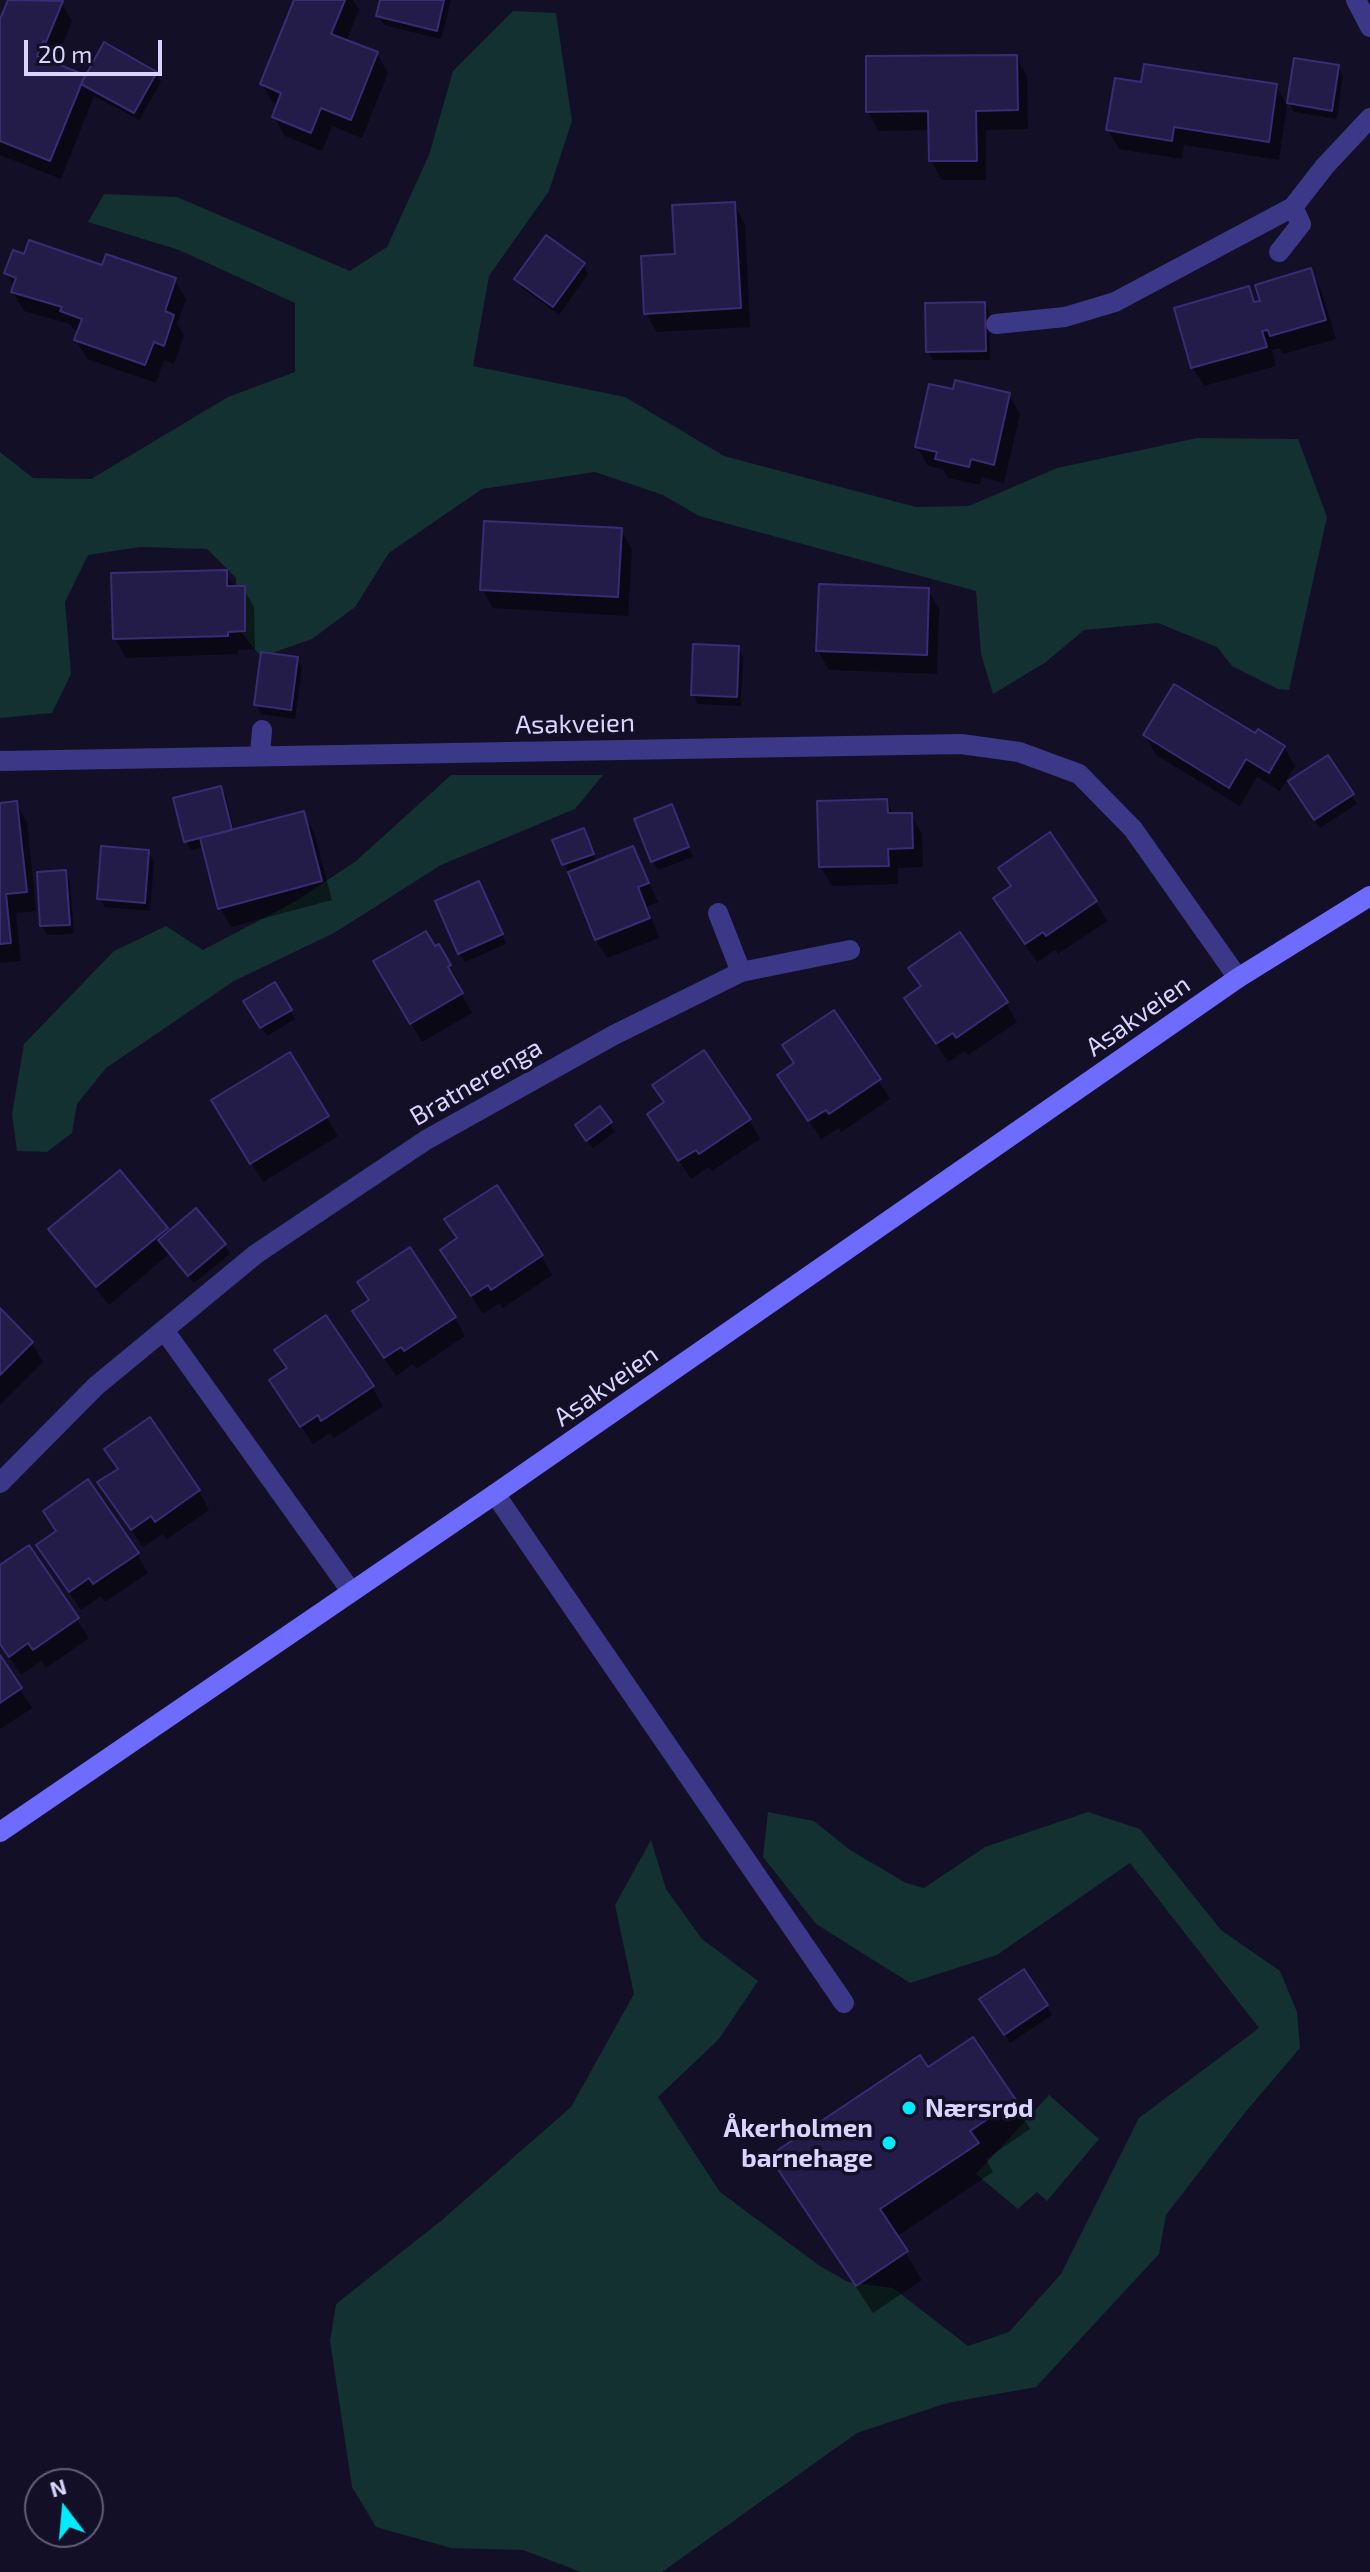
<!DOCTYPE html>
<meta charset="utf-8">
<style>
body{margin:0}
#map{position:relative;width:1370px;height:2572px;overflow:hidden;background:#130f27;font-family:"Exo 2",sans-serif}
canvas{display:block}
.north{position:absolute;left:24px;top:2468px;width:80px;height:80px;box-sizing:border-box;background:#130f27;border:2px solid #625e7d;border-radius:50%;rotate:344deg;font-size:22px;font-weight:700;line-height:32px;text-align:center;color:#d9d5ff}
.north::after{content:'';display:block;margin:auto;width:28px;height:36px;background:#01ebff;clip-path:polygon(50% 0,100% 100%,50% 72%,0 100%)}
.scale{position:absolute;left:24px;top:40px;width:138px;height:36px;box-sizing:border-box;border:4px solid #d9d5ff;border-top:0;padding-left:10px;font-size:24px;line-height:28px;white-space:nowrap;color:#d9d5ff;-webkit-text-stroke:6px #130f27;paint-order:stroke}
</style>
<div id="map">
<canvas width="1370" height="2572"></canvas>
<div class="north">N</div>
<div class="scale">20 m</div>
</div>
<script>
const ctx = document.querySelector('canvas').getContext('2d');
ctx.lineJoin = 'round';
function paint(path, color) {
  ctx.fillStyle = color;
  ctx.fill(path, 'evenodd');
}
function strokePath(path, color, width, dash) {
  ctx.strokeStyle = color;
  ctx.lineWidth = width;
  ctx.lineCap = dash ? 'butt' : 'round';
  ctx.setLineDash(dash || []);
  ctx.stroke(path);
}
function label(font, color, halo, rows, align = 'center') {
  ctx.font = font + ' "Exo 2",sans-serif';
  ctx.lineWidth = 7;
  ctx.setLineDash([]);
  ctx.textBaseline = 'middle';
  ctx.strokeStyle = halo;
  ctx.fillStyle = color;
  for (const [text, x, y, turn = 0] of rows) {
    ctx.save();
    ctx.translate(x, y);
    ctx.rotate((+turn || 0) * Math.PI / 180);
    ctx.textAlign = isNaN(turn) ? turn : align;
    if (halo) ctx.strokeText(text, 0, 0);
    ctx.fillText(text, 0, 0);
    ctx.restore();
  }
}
const green = new Path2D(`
 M513 11 556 13 572 121 549 191 489 276 473 366 625 397 724 456 916 507 969 506 1057 468 1197 438 1298 439 1327 517 1289 690 1278 689 1232 666 1217 647 1158 623 1084 630 1046 662 993 694 981 654 976 591 699 516 663 495 595 472 482 489 389 553 355 607 312 639 261 657 237 627 236 578 207 549 140 547 88 555 65 602 71 674 52 713 0 718V452L33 478 91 479 228 397 295 372V303L179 250 88 222 104 194 177 197 350 271 387 247 429 155 453 71Z
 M451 775H603L575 809 441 865 334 933 234 981 106 1068 77 1104 72 1133 47 1152 17 1151 12 1114 24 1044 114 951 166 926 203 950 296 901 356 861Z
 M768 1812 814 1821 850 1850 906 1883 924 1888 985 1847 1088 1812 1140 1829 1221 1930 1280 1971 1297 2012 1300 2048 1243 2115 1166 2215 1159 2254 1036 2387 947 2403 857 2433 662 2572H581L523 2550 451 2548 376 2527 352 2487 330 2341 336 2304 442 2220 571 2107 634 1994 615 1905 651 1840 666 1889 702 1939 758 1981 719 2039 658 2097 720 2192 820 2266 848 2282 893 2288 968 2346 1009 2332 1061 2274 1139 2118 1259 2028 1130 1863 997 1955 910 1983 816 1924 763 1857Z
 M1049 2095 1099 2139 1047 2201 1037 2192 1018 2209 976 2174Z`);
const shadow = new Path2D(`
 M10 0H56L61 2 72 21 57 60 54 58 52 64 83 76 85 80 156 73 161 82 139 120 94 96 61 179 0 155V24Z
 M296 0H353L359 10 346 42 377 54 388 73 362 138 332 126 322 151 285 136 274 117 278 105 273 103 262 84Z
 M382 0H451L441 39 384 25 378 16Z
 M1016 57 1027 76 1028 129 986 130V180H942L931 161 930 130 879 131 868 112Z
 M1338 67 1343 76 1337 119 1294 112 1289 103Z
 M1143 84 1276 86 1287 105 1279 160 1184 145 1182 159 1119 149 1108 130Z
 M734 204 745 224 750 327 657 332 646 313 677 256Z
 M583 264 588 274 559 315 522 288 517 279Z
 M103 268 175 280 186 299 177 324 184 335 174 364 164 360 156 383 87 359 76 340 79 332 74 330 70 324 24 311 13 292 15 287 6 273Z
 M1310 271 1321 290 1336 339 1283 354 1279 348 1272 350 1276 366 1204 386 1193 368 1176 309 1248 289 1257 304Z
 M984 304 989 313 990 360H933L928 351Z
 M955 391 1009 395 1020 414 1004 483 982 477 980 485 948 478 943 469 928 466 917 446Z
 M621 530 632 549 628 616 493 608 482 589Z
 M225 572 235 588H243L254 607 255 649 238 650V654L126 658 115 639Z
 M928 590 939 609 937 674 829 670 818 651Z
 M738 648 743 657 741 706 698 704 693 695Z
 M297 659 302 668 295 719 261 714 256 704Z
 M1145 735 1256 736 1284 747 1295 766 1280 791 1257 777 1240 806 1156 755Z
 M220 788 226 797 234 831 303 813 314 832 332 900 231 927 220 908 204 847 191 850 186 841Z
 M1296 791 1352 795 1357 804 1320 828Z
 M886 801 894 815H911L922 834 923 867 898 868V884L832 886 821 867Z
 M16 803 27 822 36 911 16 913 21 961 0 963V805Z
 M676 816 693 857 658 870 653 861Z
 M588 839 597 863 632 849 658 902 647 907 659 938 607 958 596 940 555 841Z
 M148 852 154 861 150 911 105 907 99 898Z
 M65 872 70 881 74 934 47 935 42 926Z
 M484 892 506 944 465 962 460 953Z
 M1096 902 1107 921 1058 954 1055 950 1037 962 1007 917Z
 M438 946 460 984 457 986 472 1013 422 1042 376 962Z
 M275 984 295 1019 267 1036 246 1002Z
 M1006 1003 1017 1022 968 1055 965 1051 948 1062 918 1017Z
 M834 1012 890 1099 841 1132 839 1128 821 1139 791 1094 796 1065Z
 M289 1054 338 1136 263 1182 214 1101Z
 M649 1115 749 1120 760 1139 712 1171 709 1167 691 1179Z
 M610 1123 615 1132 593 1148 583 1135Z
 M51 1229H166L169 1234 224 1245 230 1254 194 1283 169 1254 109 1305 62 1248Z
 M541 1256 552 1275 503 1308 500 1303 483 1314 453 1269Z
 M0 1311 32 1343 43 1362 0 1405Z
 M455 1318 465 1336 416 1369 413 1364 396 1376 366 1331Z
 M372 1387 383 1406 334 1438 330 1433 313 1444 283 1400Z
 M100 1483 199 1491 209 1510 167 1539 163 1534 143 1547Z
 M28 1548 89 1638 46 1668 41 1661 21 1675 0 1644V1567Z
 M137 1554 148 1573 105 1602 101 1596 81 1610 50 1564Z
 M0 1659 32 1708 0 1729Z
 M1047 2006 1052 2015 1010 2043 987 2008Z
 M927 2070 1014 2101 1030 2129 986 2159 993 2172 896 2237 922 2280 873 2313 771 2156Z`);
const building = new Path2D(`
 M8 0 63 1 46 42 43 41 37 56 85 75 50 161 0 141V19Z
 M294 0H345L331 34 378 52 351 120 321 108 311 133 272 117 281 93 260 84Z
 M380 0H444L437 31 376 16Z
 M104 42 157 72 134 113 81 84Z
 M1017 55 1018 110 976 111 977 161H929L928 111 866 112V56Z
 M1294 58 1339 65 1332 111 1287 103Z
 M1144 64 1277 84 1269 142 1174 127 1172 141 1106 130 1115 78 1141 82Z
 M735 202 741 308 644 314 641 256 675 254 672 205Z
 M546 235 585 263 553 307 514 279Z
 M29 240 102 265 106 254 176 278 165 311 174 315 164 346 154 342 145 365 74 340 82 319 60 311 62 307 11 292 16 278 4 273 13 250 24 254Z
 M1311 268 1326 320 1270 336 1268 330 1262 331 1267 347 1191 368 1174 308 1249 286 1254 302 1260 301 1255 285Z
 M985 302 986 351 926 352 925 303Z
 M955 380 1010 393 994 465 971 459 969 467 935 459 937 452 915 447 929 384 953 389Z
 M484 521 622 528 618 597 480 590Z
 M227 570V586H245V631L228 632V636L113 639 111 573Z
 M819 584 929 588 927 655 816 651Z
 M693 644 739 646 737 697 691 695Z
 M261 652 298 657 291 710 254 705Z
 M1174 684 1255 733 1258 729 1285 746 1269 773 1246 759 1229 788 1143 735Z
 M1328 755 1354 794 1314 820 1288 781Z
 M221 786 232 830 184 842 173 798Z
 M887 799 888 813H912L913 848 888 849 889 866 819 867 817 801Z
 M17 801 27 892 6 894 11 943 0 944V803Z
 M672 804 689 847 651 862 634 819Z
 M304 811 322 881 218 909 200 838Z
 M584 828 594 854 562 865 552 840Z
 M1050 832 1097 901 1046 936 1043 932 1025 944 993 898 1011 886 998 868Z
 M101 846 149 850 145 903 97 899Z
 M633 846 649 883 638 887 650 918 595 940 568 872Z
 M66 870 70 925 40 926 37 872Z
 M479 881 503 934 458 954 435 901Z
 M426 931 435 946 439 944 451 965 448 967 463 993 410 1024 373 961Z
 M960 932 1008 1002 956 1038 953 1033 936 1044 904 998 921 986 908 968Z
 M275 982 292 1010 260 1028 243 1001Z
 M834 1010 881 1079 829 1114 826 1110 808 1121 777 1075 794 1063 782 1045Z
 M704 1050 751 1119 699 1154 696 1150 678 1161 647 1114 664 1102 652 1085Z
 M290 1052 329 1116 250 1164 211 1100Z
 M600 1106 612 1122 586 1141 575 1125Z
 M120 1170 168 1228 96 1287 48 1229Z
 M497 1185 543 1255 491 1290 488 1285 471 1296 440 1250 457 1238 444 1219Z
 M196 1208 226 1244 188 1276 158 1240Z
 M410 1247 456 1317 404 1351 401 1347 384 1358 352 1311 369 1300 357 1282Z
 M0 1308 33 1342 0 1375Z
 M326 1315 374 1386 321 1421 318 1415 300 1427 269 1380 287 1368 274 1350Z
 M150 1417 200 1490 155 1522 151 1516 131 1530 97 1482 118 1469 104 1449Z
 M88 1479 139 1553 93 1584 89 1578 69 1592 36 1545 56 1531 43 1511Z
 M29 1545 79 1618 33 1650 28 1643 9 1657 0 1644V1565Z
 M0 1655 22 1688 0 1703Z
 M1024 1969 1048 2005 1004 2035 979 1999Z
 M973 2037 1016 2100 970 2131 979 2143 880 2209 908 2251 856 2286 769 2156 920 2055 928 2067Z`);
const lane = new Path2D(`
 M996 324 1065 317 1115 302 1293 207 1301 224 1279 252
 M260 756 262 730
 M718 913 741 972
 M495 1494 844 2003`);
const street = new Path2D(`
 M1356 0 1370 27
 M1293 207 1325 166 1370 118
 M0 761 961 744 1019 752 1079 774 1133 829 1238 978
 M164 1330 351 1591
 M0 1483 96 1386 256 1254 426 1140 614 1035 741 972 850 950`);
const secondary = new Path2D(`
 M0 1832 495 1494 1238 978 1370 896`);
const markers = [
 [909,2108,8,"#01ebff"],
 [889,2143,8,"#01ebff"]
];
const streetNames = [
 ["Asakveien",575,724,-1],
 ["Asakveien",1138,1016,-35],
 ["Bratnerenga",476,1082,-30],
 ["Asakveien",606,1386,-35]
];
const poiNames = [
 ["Nærsrød",925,2108],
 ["Åkerholmen",873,2128,"right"],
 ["barnehage",873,2158,"right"]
];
paint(green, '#123130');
paint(shadow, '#0007');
paint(building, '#231b48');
strokePath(building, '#392c75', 2);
strokePath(lane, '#3b3987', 20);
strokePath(street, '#3b3987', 20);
strokePath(secondary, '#6d6cff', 20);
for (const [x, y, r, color] of markers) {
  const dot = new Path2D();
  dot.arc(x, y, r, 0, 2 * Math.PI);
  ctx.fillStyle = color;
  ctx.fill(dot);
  strokePath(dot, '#130f27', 3);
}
label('26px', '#d9d5ff', '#130f27', streetNames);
label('bold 26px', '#d9d5ff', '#130f27', poiNames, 'left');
</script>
